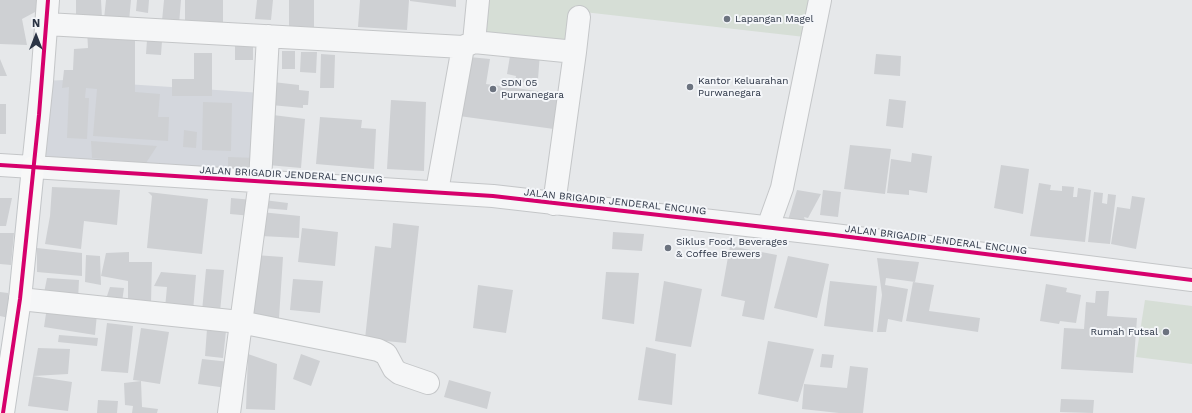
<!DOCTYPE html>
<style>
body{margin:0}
#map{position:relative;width:1192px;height:413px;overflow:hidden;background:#e6e8ea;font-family:"Work Sans",sans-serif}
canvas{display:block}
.north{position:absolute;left:16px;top:16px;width:40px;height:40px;-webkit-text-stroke:3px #f4f6f9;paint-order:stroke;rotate:0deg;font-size:11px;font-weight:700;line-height:16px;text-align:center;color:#2b3445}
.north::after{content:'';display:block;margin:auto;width:14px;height:18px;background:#2b3445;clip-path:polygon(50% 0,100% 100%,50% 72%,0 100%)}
</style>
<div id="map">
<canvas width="1192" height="413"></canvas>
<div class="north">N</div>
</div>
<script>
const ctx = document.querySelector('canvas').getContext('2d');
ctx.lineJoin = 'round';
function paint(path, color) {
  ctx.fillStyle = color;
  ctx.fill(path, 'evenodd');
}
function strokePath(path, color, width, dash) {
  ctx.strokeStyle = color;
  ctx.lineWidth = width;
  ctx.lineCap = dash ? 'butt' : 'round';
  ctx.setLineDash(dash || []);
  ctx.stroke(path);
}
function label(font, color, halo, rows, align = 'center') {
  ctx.font = font + ' "Work Sans",sans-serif';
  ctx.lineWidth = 4;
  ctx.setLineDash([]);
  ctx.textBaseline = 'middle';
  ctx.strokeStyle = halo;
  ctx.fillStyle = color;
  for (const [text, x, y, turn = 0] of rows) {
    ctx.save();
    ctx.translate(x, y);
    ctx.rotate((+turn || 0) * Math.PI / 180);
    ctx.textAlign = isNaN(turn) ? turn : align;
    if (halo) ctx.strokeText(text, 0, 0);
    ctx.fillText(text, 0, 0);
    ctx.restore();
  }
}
const built = new Path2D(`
 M65 80 262 93 260 181 33 167 42 81Z`);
const green = new Path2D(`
 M480 0H814L805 37 575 11 570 42 478 33Z
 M1145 300 1192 306V364L1136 357Z`);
const building = new Path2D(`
 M0 0H37V11L22 19 27 45 0 44Z
 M76 0H101L102 18 76 19Z
 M106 0H131L129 21 104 19Z
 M137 0H149L148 13 136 11Z
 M164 0H181L179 24 162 21Z
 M185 0H223V30L185 29Z
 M257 0H273L271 20 255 19Z
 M289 0H314V27L289 26Z
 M360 0H409L407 30 358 27Z
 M410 0H456V7L410 1Z
 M87 29 135 33V92L160 94 158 117H169L168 141 93 136 97 89 86 88 85 98H89L87 139 67 138 69 87 62 88 64 70H73L74 49 88 48Z
 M147 40 162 41 161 55 146 54Z
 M235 42H253V60H235Z
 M511 50 540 53 538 79 529 78 528 83 515 81 516 76 507 74Z
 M282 51H295V69H282Z
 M301 52H317L316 73 300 72Z
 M194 53H212V96H172V79H194Z
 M321 54 335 55 334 88H320Z
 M876 54 901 56 900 76 874 74Z
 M469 57 490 59 486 84 559 94 554 129 459 116Z
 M0 59 7 76H0Z
 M273 82 299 85V90L309 91 308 105H303V108L271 105Z
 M889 99 906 101 903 128 886 126Z
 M391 100 426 102 424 171 387 169Z
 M203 102 232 103 231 151 202 150Z
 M0 104H6V134H0Z
 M273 115 305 119 301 168 268 165Z
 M320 117 362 120 361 128 376 129 374 169 316 164Z
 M184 130 197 132 196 148 183 147Z
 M91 141 157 146 146 163 92 158Z
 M850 145 891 149 885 194 844 189Z
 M912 153 932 156 927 193 909 190V195L887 193 891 159 911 162Z
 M228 157 258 158V169L228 168Z
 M1001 165 1029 169 1023 214 994 208Z
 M1039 183 1051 185 1050 190 1062 191V186L1074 187 1073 197H1077L1078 188 1091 190 1085 242 1030 236Z
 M52 187 120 190 117 225 84 221 81 249 45 244 50 216Z
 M797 190 821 194 808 218 804 217 808 229 786 227Z
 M823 190 841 192 838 217 820 215Z
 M148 192 208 199 202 254 147 248 152 196Z
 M1094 192 1103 193 1102 203 1107 204 1108 194 1116 195 1110 244 1088 242Z
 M1132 196 1145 198 1136 249 1111 244 1117 207 1130 209Z
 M0 198H12L6 226H0Z
 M231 198 253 200 252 216 230 214Z
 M264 200 288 203 287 210 263 208Z
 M261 212 300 216 299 238 261 236Z
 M393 223 419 226 406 343 365 339 375 246 391 248Z
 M302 228 338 232 335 266 298 262Z
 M613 232 644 234 642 251 612 249Z
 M0 233H14L11 265 0 264Z
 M730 246 777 255 764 320 742 316 745 301 721 296Z
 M37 248 82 253V276L37 272Z
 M129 252V262H152L151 303 128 300V281L101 276 106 253Z
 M86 255 100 256 101 285 85 282Z
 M255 255 283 257 279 318 250 316Z
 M788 256 829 264 817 318 774 308Z
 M877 258 919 262 915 282 886 278 885 285 908 289 902 322 888 319 886 332H877L882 295Z
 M206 269 224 270 220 312 202 311Z
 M161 272 196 275 193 311 165 308 167 287 154 286Z
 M606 272 639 273 634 324 602 319Z
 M47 278 79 280 78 300 44 293Z
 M293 279 323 281 320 313 290 310Z
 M664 281 702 289 691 347 655 341Z
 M830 281 877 286 873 332 824 326Z
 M913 282 934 285 929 311 980 318 978 332 906 321Z
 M1046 284 1067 288 1066 292 1081 295 1076 323 1060 321 1059 324 1040 321Z
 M478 285 513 290 506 333 473 328Z
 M110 287 124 288 122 302H105Z
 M1096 291H1109L1107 316 1137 318 1133 373 1061 369 1064 328 1084 329 1086 302 1095 303Z
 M0 292 8 293 9 318 0 316Z
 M47 307 97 314 95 335 44 327Z
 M107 323 133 326 128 373 101 371Z
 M141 328 169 332 160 384 141 381 142 407 158 409 157 413H132L133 406 125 405 124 383 141 381 133 380Z
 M207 329 226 331 223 358 205 356Z
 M59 335 98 338 97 346 58 342Z
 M768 341 814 349 798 402 758 394Z
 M646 347 676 354 672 405 638 400Z
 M38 348 70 349 68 374 33 376 72 382 68 411 28 406 33 376Z
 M248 354 277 364 275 410 246 409Z
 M301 354 320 361 311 386 293 379Z
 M822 354 834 355 832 368 820 367Z
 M202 359 230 362 227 388 198 384Z
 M850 366 868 368 863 413H839L802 409 804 384 847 388Z
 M449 380 491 392 487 409 444 397Z
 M1061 399 1094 400 1093 413 1060 412Z
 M98 400 118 401 117 413H97Z`);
const minor = new Path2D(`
 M46 24 463 47
 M474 42 575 52 554 204
 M575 52 579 17
 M0 165 493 196 834 235 1192 280
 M33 167 42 81 48 0
 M437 191 463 47 474 42 478 0
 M768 227 782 188 820 0
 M20 299 240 322 345 343 378 350 386 354 394 369 399 373 428 383
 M229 413 260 181 268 36`);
const major = new Path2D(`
 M3 413 20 299 33 167`);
const cycleway = new Path2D(`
 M0 165 493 196 834 235 1192 280
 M3 413 20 299 39 115 48 0`);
const markers = [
 [727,19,4,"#6c737f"],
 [690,87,4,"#6c737f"],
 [493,89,4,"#6c737f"],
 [668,248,4,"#6c737f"],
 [1166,332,4,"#6c737f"]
];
const poiNames = [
 ["Lapangan Magel",735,19],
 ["Kantor Keluarahan",698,81],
 ["Purwanegara",698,93],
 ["SDN 05",501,83],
 ["Purwanegara",501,95],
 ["Siklus Food, Beverages",676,242],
 ["& Coffee Brewers",676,254],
 ["Rumah Futsal",1158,332,"right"]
];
const streetNames = [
 ["JALAN BRIGADIR JENDERAL ENCUNG",291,175,3],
 ["JALAN BRIGADIR JENDERAL ENCUNG",615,202,6],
 ["JALAN BRIGADIR JENDERAL ENCUNG",936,240,7]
];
paint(built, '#d4d7dd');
paint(green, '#d6ded6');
paint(building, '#ced0d3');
strokePath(minor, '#c4c6c8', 24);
strokePath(major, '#c2c5c8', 24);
strokePath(minor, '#f5f6f7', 22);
strokePath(major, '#f8f8f8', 22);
strokePath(cycleway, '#d6006c', 4);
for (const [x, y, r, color] of markers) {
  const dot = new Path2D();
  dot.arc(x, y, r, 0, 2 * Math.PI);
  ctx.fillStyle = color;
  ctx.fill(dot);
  strokePath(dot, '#f4f6f9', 1.5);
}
label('10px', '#2b3445', '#f4f6f9', poiNames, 'left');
label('10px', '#2b3445', '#f4f6f9', streetNames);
</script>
